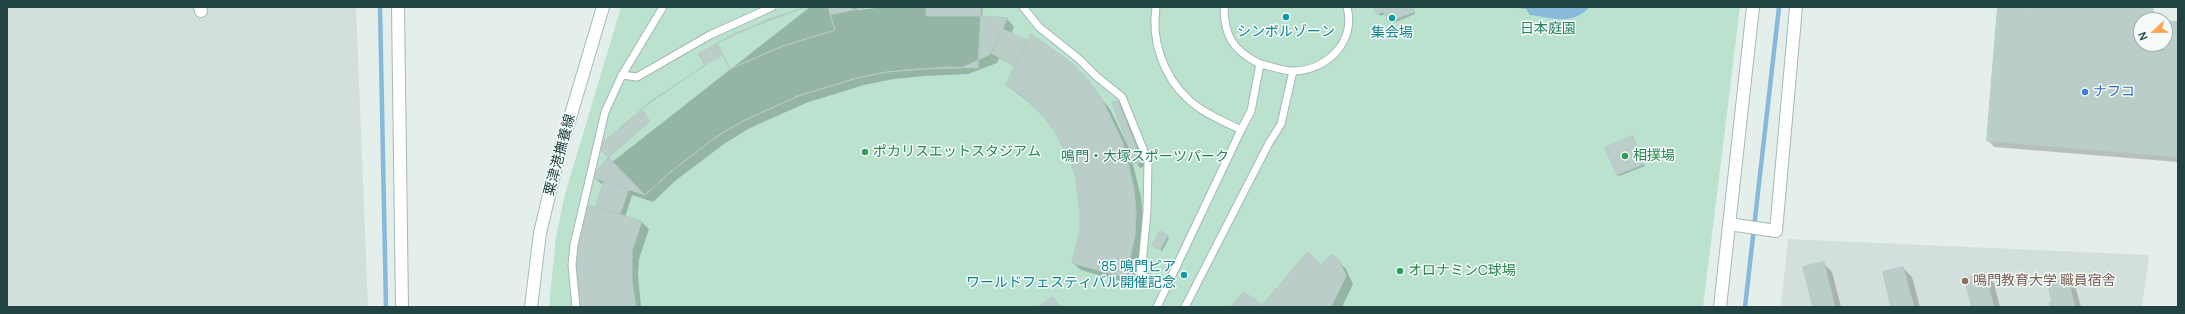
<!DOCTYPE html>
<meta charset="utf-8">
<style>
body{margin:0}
#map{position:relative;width:2185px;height:314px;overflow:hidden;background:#e4efec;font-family:Manrope,sans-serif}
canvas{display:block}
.frame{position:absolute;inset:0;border:8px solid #214342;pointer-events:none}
.north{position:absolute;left:2133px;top:12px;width:40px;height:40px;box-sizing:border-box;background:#f5fbf9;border:1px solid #a0b1b0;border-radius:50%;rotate:248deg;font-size:11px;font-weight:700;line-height:16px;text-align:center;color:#214342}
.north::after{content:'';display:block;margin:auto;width:14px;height:18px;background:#ffa452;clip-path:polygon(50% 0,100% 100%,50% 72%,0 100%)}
</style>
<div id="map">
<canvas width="2185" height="314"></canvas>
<div class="frame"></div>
<div class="north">N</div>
</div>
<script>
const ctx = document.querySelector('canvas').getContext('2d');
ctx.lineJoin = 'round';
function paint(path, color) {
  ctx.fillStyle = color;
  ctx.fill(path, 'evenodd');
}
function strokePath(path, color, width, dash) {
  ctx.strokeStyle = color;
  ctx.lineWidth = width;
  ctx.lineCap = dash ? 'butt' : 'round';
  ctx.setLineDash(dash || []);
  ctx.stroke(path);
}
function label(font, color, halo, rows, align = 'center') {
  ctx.font = font + ' Manrope,"Noto Sans JP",sans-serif';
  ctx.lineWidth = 3;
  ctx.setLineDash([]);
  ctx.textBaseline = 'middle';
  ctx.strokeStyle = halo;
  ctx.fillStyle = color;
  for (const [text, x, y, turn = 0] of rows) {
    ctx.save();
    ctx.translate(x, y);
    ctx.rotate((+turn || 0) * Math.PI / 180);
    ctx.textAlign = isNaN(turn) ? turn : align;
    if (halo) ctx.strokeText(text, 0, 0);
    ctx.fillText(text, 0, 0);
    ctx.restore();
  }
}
const built = new Path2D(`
 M7 7H356L368 307H7Z
 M1788 239 2149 255 2142 307H1781Z`);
const green = new Path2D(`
 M621 7H1740L1703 307H549L556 237 565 194Z`);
const water = new Path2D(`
 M1510 7H1590C1570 26 1555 18 1530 15L1526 9Z`);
const shadow = new Path2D(`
 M810 7H857L858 10 885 7H983L982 18 1007 19 1014 27 1011 34 1080 72 1110 109 1128 146H1129L1118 102 1122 106 1145 166 1140 168 1130 152 1141 197 1143 220 1142 243 1133 285 1081 270 1073 263 1081 230V213L1077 178 1065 146 1056 131 1038 110 1007 85 1016 67 999 58 997 63 968 74 925 76 894 79 864 85 806 103 750 128 724 144 675 181 653 202 632 195 625 217 642 222 649 229 639 259 638 274 641 307H579L599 209 597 206 603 185 593 177Z
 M1375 7H1413L1415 14 1391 24 1386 14 1380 16Z
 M2034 7H2147L2159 15 2158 20H2141V44H2165V22L2178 23V162L1994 147 1988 140Z
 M1634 139 1645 166 1619 176 1617 174Z
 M1167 236 1169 238 1162 251 1156 248Z
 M1338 261 1346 269 1353 284 1342 307H1232L1262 306 1321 266Z
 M1823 263 1832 272 1841 307H1814Z
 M1903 268 1912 277 1920 307H1892Z
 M1985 274 1994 283 2000 307H1973Z
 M2067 280 2076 289 2081 307H2051Z`);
const stream = new Path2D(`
 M380 7 386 307
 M1745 307 1779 7`);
const building = new Path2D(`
 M806 7H852V10L869 7H926V16H981L1008 18 989 55 961 68 917 69 887 72 857 78 798 96 743 121 716 137 668 174 645 195 591 177 608 158 650 121 641 109 705 65 698 54 736 33Z
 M828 7 835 30 780 47 730 69 717 43 769 19 803 8Z
 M869 7H981L978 68 948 67 887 72 857 78 798 96 743 121 716 137 668 174 645 195 598 147 651 101 710 62 723 55 730 69 780 47 835 30 830 15Z
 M1374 7H1412L1414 12 1388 22 1384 12 1377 14Z
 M1998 7 2033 9V7H2150L2153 8 2152 19 2158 20H2141V44H2165V21L2178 22V157L1987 141Z
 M1003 29 1028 41 1015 66 991 53Z
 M1031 34 1073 64 1089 81 1103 101 1123 143 1134 188 1136 212 1135 235 1126 278 1072 263 1080 230V213L1076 179 1071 162 1055 132 1045 118 1020 94 1006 85Z
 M1118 101 1142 162 1135 164 1112 103Z
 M1633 136 1644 164 1617 175 1605 148Z
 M604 181 629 189 620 214 596 207Z
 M585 204 642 221 632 251V281L636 307H578L575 285 576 244Z
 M1160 231 1168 235 1160 250 1152 246Z
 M1308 252 1321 265 1332 254 1339 260 1346 276 1331 307H1230L1244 292 1262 305Z
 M1824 262 1835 307H1813L1803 267Z
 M1903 267 1914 307H1891L1883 272Z
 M1985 273 1994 307H1972L1964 279Z
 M2068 278 2075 307H2050L2049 302H2052L2048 284Z
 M1053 297 1061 307H1038Z`);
const service = new Path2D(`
 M1023 7 1039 27 1079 59 1096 76 1122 97 1148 161 1147 211 1141 275 1167 286
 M1156 7C1151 40 1163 76 1188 99 1203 113 1223 121 1241 130L1157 307
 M1224 7C1224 37 1234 51 1260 64
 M622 75 637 77 710 35 772 7
 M1241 130 1251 111 1260 64C1271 66 1283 71 1294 71 1328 70 1356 41 1347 7
 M576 307 572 265 574 245 605 112 622 75 663 7
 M1185 307 1269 143 1281 124 1293 71`);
const minor = new Path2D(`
 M200 7 201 11
 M398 7 402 307
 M1729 224 1776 231 1796 7
 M1720 307 1753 7`);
const secondary = new Path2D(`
 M531 307 540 233 558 158 603 7`);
const markers = [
 [1286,17,4,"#0f9aa8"],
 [1392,18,4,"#0f9aa8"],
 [2085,92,4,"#3f7fe0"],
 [865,152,4,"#2e9e5b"],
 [1625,156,4,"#2e9e5b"],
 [1400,271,4,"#2e9e5b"],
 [1184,275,4,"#0f9aa8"],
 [1965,281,4,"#8d6e63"]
];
const parkNames = [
 ["日本庭園",1548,29],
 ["鳴門・大塚スポーツパーク",1145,157]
];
const cultureNames = [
 ["シンボルゾーン",1286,32],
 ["集会場",1392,33],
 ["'85 鳴門ピア",1176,267,"right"],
 ["ワールドフェスティバル開催記念",1176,283,"right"]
];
const shopNames = [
 ["ナフコ",2093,92]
];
const leisureNames = [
 ["ポカリスエットスタジアム",873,152],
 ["相撲場",1633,156],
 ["オロナミンC球場",1408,271]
];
const streetNames = [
 ["粟津港撫養線",560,155,-75]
];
const educationNames = [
 ["鳴門教育大学 職員宿舎",1973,281]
];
paint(built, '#d2dfdd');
paint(green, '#bae2ce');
paint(water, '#86b9da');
paint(shadow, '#0003');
strokePath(stream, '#86b9da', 4.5);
paint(building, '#bbcdc9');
strokePath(building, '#b5c9c6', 1);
strokePath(service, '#a6b8b6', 9);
strokePath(minor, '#a6b8b6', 14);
strokePath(secondary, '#a1bcb9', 14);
strokePath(service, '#fff', 7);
strokePath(minor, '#fff', 12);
strokePath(secondary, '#fff', 12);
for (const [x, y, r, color] of markers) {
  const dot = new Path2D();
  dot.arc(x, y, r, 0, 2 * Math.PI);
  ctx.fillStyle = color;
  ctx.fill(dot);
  strokePath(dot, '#f5fbf9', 1.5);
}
label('14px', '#267f5d', '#f5fbf9', parkNames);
label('14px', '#0d838f', '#f5fbf9', cultureNames);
label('14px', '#366cbe', '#f5fbf9', shopNames, 'left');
label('14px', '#27864d', '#f5fbf9', leisureNames, 'left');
label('14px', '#214342', '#f5fbf9', streetNames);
label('14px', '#785e54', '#f5fbf9', educationNames, 'left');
</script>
